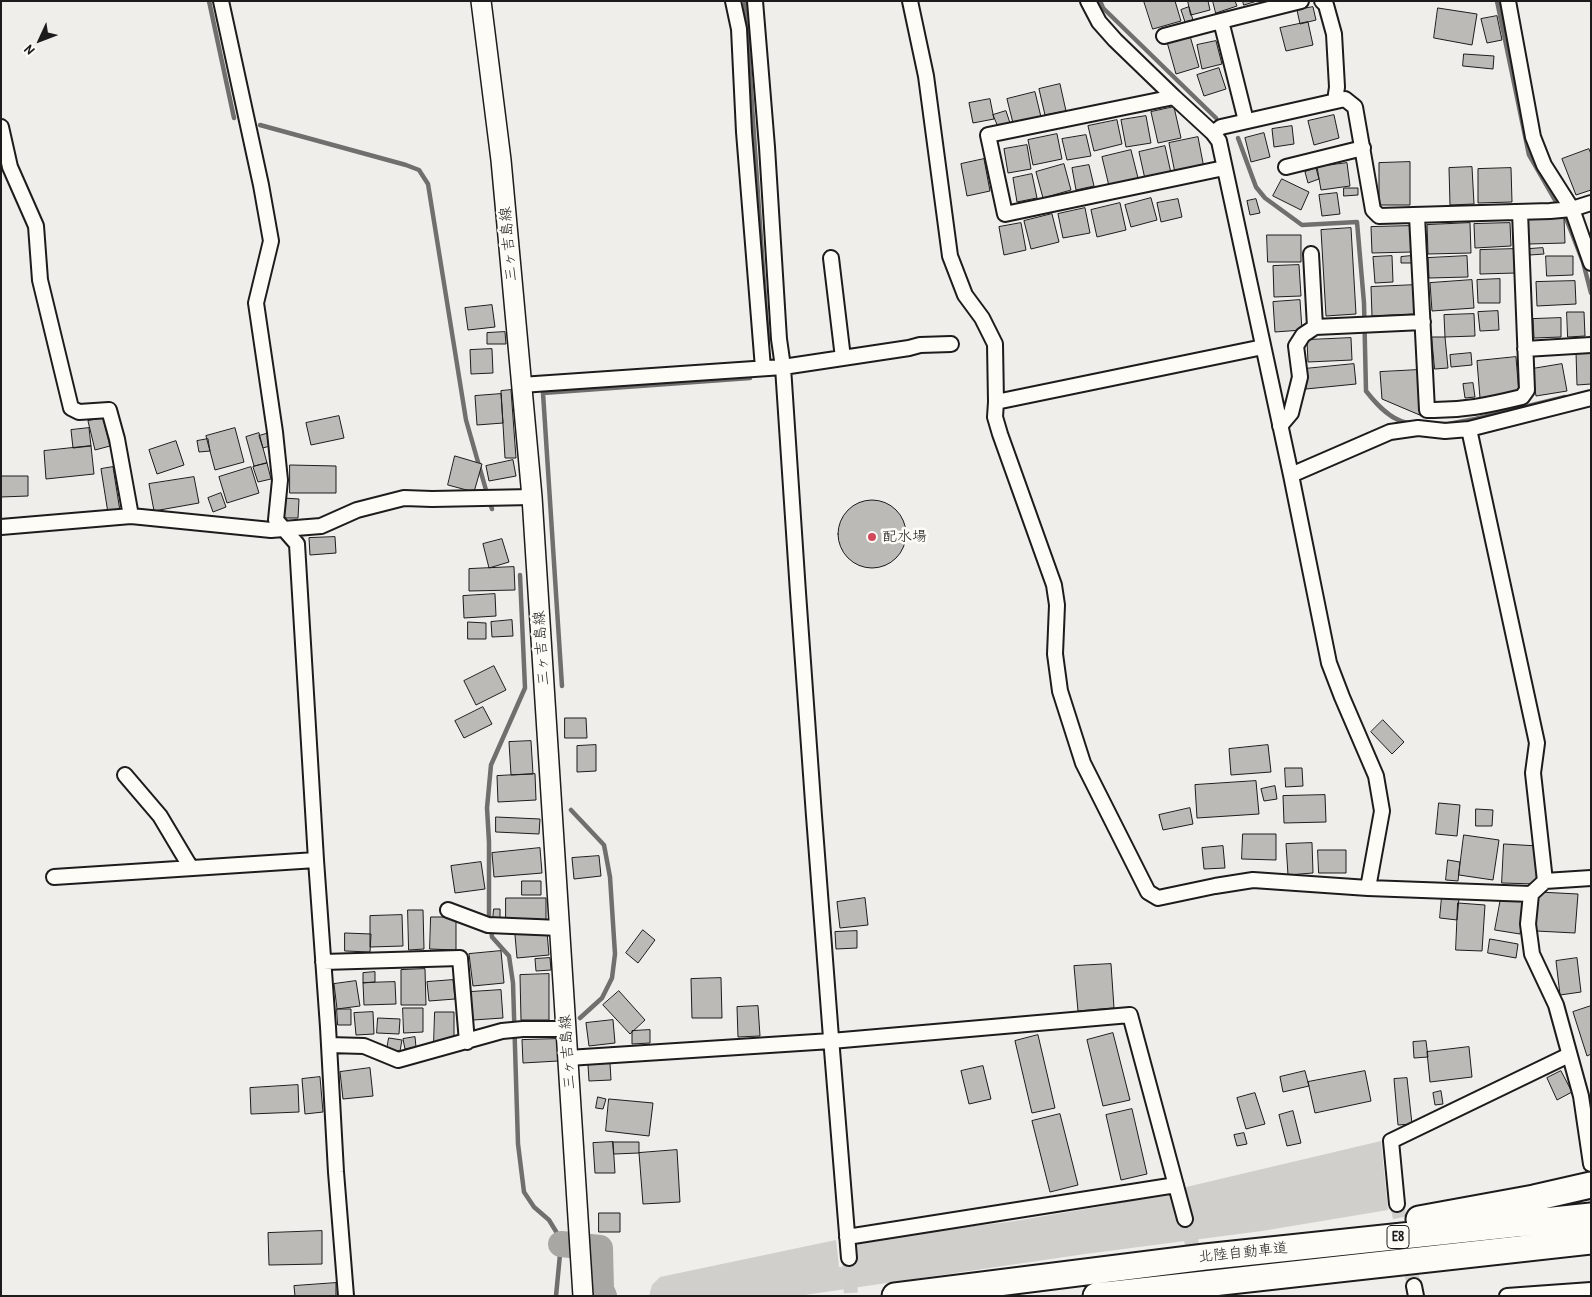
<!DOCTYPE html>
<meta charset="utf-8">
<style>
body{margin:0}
#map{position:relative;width:1592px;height:1297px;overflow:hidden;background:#f0eeea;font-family:"Patrick Hand",sans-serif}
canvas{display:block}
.frame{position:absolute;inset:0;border:2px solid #1c1c1c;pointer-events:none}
.north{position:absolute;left:15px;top:15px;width:50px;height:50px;-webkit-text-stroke:4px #fdfcf7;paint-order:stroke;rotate:227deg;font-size:14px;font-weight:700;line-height:20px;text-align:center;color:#1c1c1c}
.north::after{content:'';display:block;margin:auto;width:18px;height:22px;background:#1c1c1c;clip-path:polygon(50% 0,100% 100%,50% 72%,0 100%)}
</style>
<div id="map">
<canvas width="1592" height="1297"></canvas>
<div class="frame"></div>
<div class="north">N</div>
</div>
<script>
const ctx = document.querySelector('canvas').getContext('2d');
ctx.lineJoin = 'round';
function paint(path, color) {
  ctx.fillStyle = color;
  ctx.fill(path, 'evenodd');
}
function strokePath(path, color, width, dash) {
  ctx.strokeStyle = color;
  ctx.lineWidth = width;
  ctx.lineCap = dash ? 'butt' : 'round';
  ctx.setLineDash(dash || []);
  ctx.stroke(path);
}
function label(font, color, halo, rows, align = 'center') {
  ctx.font = font + ' "Patrick Hand","Klee One",sans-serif';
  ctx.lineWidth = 5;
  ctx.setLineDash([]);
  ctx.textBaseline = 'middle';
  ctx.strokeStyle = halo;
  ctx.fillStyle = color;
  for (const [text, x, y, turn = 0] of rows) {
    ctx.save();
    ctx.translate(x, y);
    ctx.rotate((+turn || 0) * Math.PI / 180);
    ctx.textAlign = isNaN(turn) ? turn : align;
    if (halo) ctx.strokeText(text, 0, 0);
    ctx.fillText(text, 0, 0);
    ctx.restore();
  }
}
const green = new Path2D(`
 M1381 1141 1388 1210 1262 1231 1085 1254 798 1296H649L652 1285 660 1277 836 1240 839 1267 854 1266V1239L1009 1222 1110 1205Z`);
const stream = new Path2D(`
 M209 1 234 118
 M745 1 768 344
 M1100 1 1103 8 1216 118
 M1497 1 1529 155 1567 221 1583 262 1591 293
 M260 125 406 165 419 170 428 184 466 420 486 490
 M1238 138 1256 187 1265 198 1302 225 1357 222 1364 303 1366 391C1377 405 1393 423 1411 423
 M1436 424H1448L1475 419 1565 397
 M490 503 492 509
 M520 575 525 688 491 765 487 808 489 842V916L492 937 509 956 513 983 518 1144 524 1192 534 1207 549 1220 560 1238 561 1244 556 1296
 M562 686 543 393 750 378
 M571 810 604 845 610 877 615 954 612 978 602 998 580 1018`);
const river = new Path2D(`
 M561 1244 600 1248 601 1289 604 1296`);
const building = new Path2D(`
 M1144 1H1175L1181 21 1153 29Z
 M1188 1H1208L1210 10 1191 15Z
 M1213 1H1235L1237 6 1216 13Z
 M1243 1H1257L1244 5Z
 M1189 7 1193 20 1185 22 1181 10Z
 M1313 7 1316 20 1300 24 1297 10Z
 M1438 8 1477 14 1472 45 1434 38Z
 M1497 16 1502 40 1487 43 1481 19Z
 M1308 22 1313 45 1286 51 1280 28Z
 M1190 36 1199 67 1176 74 1167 42Z
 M1216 41 1222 64 1202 69 1197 45Z
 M1464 54 1494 56 1493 69 1463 66Z
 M1219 68 1226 89 1204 96 1197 75Z
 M1060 84 1066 111 1045 115 1039 89Z
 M1035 92 1041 117 1013 123 1007 99Z
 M990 99 994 119 973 123 969 103Z
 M1174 107 1181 138 1158 143 1151 112Z
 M1006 111 1010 123 998 127 993 115Z
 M1334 115 1339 138 1314 145 1308 121Z
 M1146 116 1151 143 1126 147 1121 120Z
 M1117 120 1122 144 1094 151 1088 126Z
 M1292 126 1294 144 1274 147 1272 129Z
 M1264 133 1270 157 1251 162 1245 138Z
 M1057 134 1062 159 1033 165 1028 140Z
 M1086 135 1091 156 1067 160 1062 139Z
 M1198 137 1204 168 1175 173 1169 143Z
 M1027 145 1031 169 1008 173 1004 149Z
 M1165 146 1171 173 1145 179 1139 152Z
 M1589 149 1591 154V190L1576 195 1562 159Z
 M1131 150 1138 178 1109 186 1102 157Z
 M984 159 990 191 967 196 961 164Z
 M1410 162V205H1379V163Z
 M1347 163 1350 186 1321 190 1317 167Z
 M1064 164 1071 190 1043 198 1036 172Z
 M1089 165 1094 186 1076 190 1072 168Z
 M1472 167 1474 204 1450 205 1449 168Z
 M1316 168 1319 179 1308 183 1305 172Z
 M1511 168 1512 202 1478 203V169Z
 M1032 174 1037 198 1017 202 1013 178Z
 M1282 179 1309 192 1301 210 1273 196Z
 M1344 188H1358V195L1344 196Z
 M1337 193 1340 214 1322 216 1319 195Z
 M1151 198 1157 220 1131 227 1125 205Z
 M1178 199 1182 217 1161 222 1157 203Z
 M1256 199 1260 213 1250 215 1247 201Z
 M1120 203 1126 230 1097 237 1091 210Z
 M1085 208 1090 233 1063 238 1058 214Z
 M1052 214 1059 242 1031 249 1024 221Z
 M1564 218 1565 243 1529 244 1527 219Z
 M1021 223 1026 250 1004 255 999 227Z
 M1470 223 1471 253 1428 254 1427 225Z
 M1510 223 1511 246 1475 248 1474 224Z
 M1411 226 1412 252 1372 253 1371 227Z
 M1351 228 1356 314 1326 316 1321 230Z
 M1267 235H1301V262H1268Z
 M1543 248 1544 254 1530 255 1529 249Z
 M1515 249 1516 273 1480 274V250Z
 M1392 256 1393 282 1375 283 1373 257Z
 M1411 256 1412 263H1401V257Z
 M1467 256 1468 277 1429 278 1428 258Z
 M1546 256H1573V275L1547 276Z
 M1299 265 1301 296 1274 297 1273 266Z
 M1500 279V303H1478L1477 280Z
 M1472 280 1474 308 1432 311 1430 283Z
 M1575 281 1576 304 1537 306 1536 282Z
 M1416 285 1417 314 1372 316 1371 287Z
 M1300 300 1302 330 1275 332 1273 302Z
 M492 305 495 327 468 330 465 308Z
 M1498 311 1499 330 1480 331 1478 312Z
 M1567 312H1584L1585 336 1568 337Z
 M1474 314 1475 336 1445 337 1444 315Z
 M1561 318V337L1534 338 1533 319Z
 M505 332 506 344H487V333Z
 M1432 337H1445L1448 368 1435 369Z
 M1351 338 1352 360 1308 362 1307 340Z
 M492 349 493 373 471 374 470 350Z
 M1591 351V384L1577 385 1576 352Z
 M1471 353 1472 365 1451 367 1450 355Z
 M1516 357 1519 394 1480 398 1477 361Z
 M1354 364 1356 384 1306 389 1304 369Z
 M1562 364 1567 391 1536 396 1532 369Z
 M1418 370 1422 416 1382 399 1380 372Z
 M1473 383 1475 397 1465 398 1463 384Z
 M511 390 516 458H505L501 391Z
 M501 394 503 423 477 425 475 396Z
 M339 416 344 438 311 445 306 423Z
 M103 418 110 446 95 450 88 421Z
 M89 428 91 446 73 448 71 430Z
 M235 428 244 462 215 470 206 436Z
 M259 433 267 463 254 466 246 437Z
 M269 433 273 445 263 448 259 436Z
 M208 439 210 451 199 452 197 441Z
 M176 441 184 465 157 474 149 450Z
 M91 446 94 474 46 479 44 451Z
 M455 456 482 464 474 492 448 485Z
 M513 460 516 476 489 481 486 466Z
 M267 463 271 479 258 482 253 467Z
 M290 465 336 466V493H290Z
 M113 467 120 511 108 513 101 469Z
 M251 467 259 493 227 503 219 477Z
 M1 476H28V496L1 497Z
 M194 477 199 503 154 511 149 484Z
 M221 493 226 507 213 512 208 498Z
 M283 498 299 499 298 518H282Z
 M838 534a34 34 0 1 1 68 0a34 34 0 1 1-68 0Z
 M335 537 336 553 310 555 309 538Z
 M502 539 509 562 489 568 483 544Z
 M514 567 515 590 469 591V569Z
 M495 594 496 616 464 618 463 596Z
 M512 620 513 636 492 637 491 622Z
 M468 622 486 623V639H468Z
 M494 666 506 690 476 705 464 681Z
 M483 707 492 724 464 738 455 721Z
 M565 718H586L587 738H565Z
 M1383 720 1404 742 1392 754 1371 732Z
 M531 741 533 774 511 775 509 742Z
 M596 745V771L577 772V746Z
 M1268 745 1271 772 1231 775 1229 749Z
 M1285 768H1302L1303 786 1286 787Z
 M535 774 536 800 498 802 497 776Z
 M1256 781 1259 814 1197 818 1195 785Z
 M1275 786 1277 799 1264 801 1261 789Z
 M1325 795 1326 822 1284 823 1283 796Z
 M1439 803 1460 805 1457 836 1436 834Z
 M1190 808 1193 824 1163 830 1159 815Z
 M1476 809 1493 810 1492 826H1476Z
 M496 817 540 819 539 834 496 832Z
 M1243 834H1276V860L1242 859Z
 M1464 835 1499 840 1493 880 1459 875Z
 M1312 843 1313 873 1288 875 1286 844Z
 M1504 844 1538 846 1536 884 1502 883Z
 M1223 846 1225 868 1204 869 1202 848Z
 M540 848 542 873 494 877 492 853Z
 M1318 850H1346V873H1319Z
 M599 856 601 876 574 879 572 858Z
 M1448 860 1460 862 1458 881 1446 880Z
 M481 862 485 889 455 893 451 866Z
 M522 881H541V895H522Z
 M1538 892 1578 894 1575 933 1536 931Z
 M1442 896 1459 898 1457 920 1440 918Z
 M506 898H546V920L506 921Z
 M865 898 868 925 840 928 837 902Z
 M1501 898 1525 902 1520 934 1495 930Z
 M1458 903 1485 905 1482 951 1456 950Z
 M494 909H500V920H493Z
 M408 910H423L424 949 409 950Z
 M402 915 403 946 370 947V916Z
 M431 917H456V950L430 949Z
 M643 930 655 940 638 963 626 953Z
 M857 931V948L836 949 835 932Z
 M547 932 549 955 517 958 515 935Z
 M345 933 371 934 370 952 345 951Z
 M1490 939 1518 944 1516 958 1488 953Z
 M501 951 504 983 473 986 469 954Z
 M550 958 551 970 536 971 535 959Z
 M1577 958 1581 992 1560 995 1556 961Z
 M1111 964 1114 1008 1078 1011 1074 966Z
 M425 969 426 1005H401V970Z
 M375 972V982L363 983V973Z
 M549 974V1020H521L520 975Z
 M721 978 722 1018H692L691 979Z
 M453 980 455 999 429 1001 427 982Z
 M356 981 360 1006 337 1009 334 984Z
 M395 982 396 1004 364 1005 363 983Z
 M501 990 503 1018 473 1020 470 992Z
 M619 991 645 1020 630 1034 603 1005Z
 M758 1006 760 1036 738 1037 737 1007Z
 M1591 1006V1054L1587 1056 1573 1012Z
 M403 1008H423V1032L404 1033Z
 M337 1009H351V1025H338Z
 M373 1012 374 1034 356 1035 354 1013Z
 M435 1012H454V1043H434Z
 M378 1018 400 1019 399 1034 377 1033Z
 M613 1020 615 1043 589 1046 586 1023Z
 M650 1030V1043L632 1044V1031Z
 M1113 1033 1130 1100 1103 1106 1087 1040Z
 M1038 1035 1055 1108 1032 1113 1015 1041Z
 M415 1037 416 1047 405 1049 403 1039Z
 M389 1038 402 1040 400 1051 387 1049Z
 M557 1039 558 1061 523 1063 522 1040Z
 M1426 1041 1428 1057 1414 1058 1413 1042Z
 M1469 1047 1472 1077 1430 1082 1427 1052Z
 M610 1063 611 1080 589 1081 588 1065Z
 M983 1066 991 1099 969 1104 961 1071Z
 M370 1068 373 1096 343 1099 340 1072Z
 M1305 1071 1309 1086 1283 1092 1280 1077Z
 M1365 1071 1371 1101 1315 1113 1308 1082Z
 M1561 1071 1572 1092 1557 1100 1547 1078Z
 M320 1077 323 1112 305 1114 302 1079Z
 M1407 1078 1412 1124 1398 1125 1394 1079Z
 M298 1085 299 1112 251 1114 250 1088Z
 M1441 1091 1443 1104 1435 1105 1433 1093Z
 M1255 1093 1265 1124 1246 1129 1237 1098Z
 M598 1097 606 1099 603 1109 596 1108Z
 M609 1099 653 1103 649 1136 606 1131Z
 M1132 1109 1147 1174 1121 1180 1106 1115Z
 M1293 1111 1301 1143 1287 1146 1279 1115Z
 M1060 1114 1078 1185 1050 1192 1032 1121Z
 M1244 1133 1247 1144 1237 1146 1234 1135Z
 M613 1142H639V1153L614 1154Z
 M613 1142 615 1173H595L593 1143Z
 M677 1150 680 1202 643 1204 639 1153Z
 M599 1213H620V1232H599Z
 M322 1231V1264L269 1265 268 1233Z
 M336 1283V1296H295L294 1286Z`);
const minorTunnel = new Path2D(`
 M1397 1204 1414 1286
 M1185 1219 1205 1290
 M849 1258 851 1296`);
const minor = new Path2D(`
 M221 1 261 185 271 241 256 303 275 432 280 480 276 520 297 544 316 860 328 1027 336 1172 346 1296
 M733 1 739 29 744 132 763 368
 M755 1 767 147 779 339 783 367C802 664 824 961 849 1258
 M910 1 926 76 950 256 965 295 982 318 995 344 996 402
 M1088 1 1099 22 1115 40 1174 97 1213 133 1219 141 1291 475 1329 663 1342 697 1376 776 1382 811 1368 888
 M1322 1 1326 5 1334 34 1337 87 1335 101
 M1508 1 1533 137 1544 165 1572 209 1591 263
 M1221 21 1301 1
 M1164 36 1221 21 1246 121
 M1174 97 988 135 1005 214 1224 168
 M1 127 10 167 36 226 40 280 71 408 79 412 109 410 117 439 131 516
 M1213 133 1221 127 1345 99 1355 107 1373 210 1379 216 1550 211 1572 209 1591 203
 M1286 167 1363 148
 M1417 216 1427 410C1462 411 1489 405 1522 397L1527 390 1520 212
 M1311 254 1315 327
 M831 258 843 358
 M1263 347 996 402 995 417 1000 434 1054 585 1057 605 1055 654 1060 691 1083 763 1148 892 1158 898 1215 886 1253 880 1368 888 1531 894
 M1525 349 1591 345
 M521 385 783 367 909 348 920 345 951 344
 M1280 426 1291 413 1300 377 1296 346 1303 335 1315 327 1423 322
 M1469 429 1537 743 1533 773 1545 881
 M1291 475 1390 432 1418 428 1445 431 1469 429 1591 398
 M1 527 131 516 271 530 321 526 357 510 404 498 432 499 532 497
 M125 775 160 816 191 868
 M54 877 316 860
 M1591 878 1545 881 1531 894 1528 924 1532 954 1556 1005 1581 1096 1591 1164
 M448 910 488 925 560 928
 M323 962 460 958 467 1042
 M329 1045 364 1046 398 1060 502 1031 523 1029H566
 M568 1058 831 1041 1130 1015 1185 1219
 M1397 1204 1391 1141 1569 1055
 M847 1237 1176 1185
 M1414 1286 1416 1296
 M1507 1296 1591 1290`);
const secondary = new Path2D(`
 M481 1 501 160 532 497 583 1296`);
const motorway = new Path2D(`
 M1419 1219 1534 1198 1591 1185
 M895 1296 1205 1257 1591 1216
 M1096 1296 1591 1241`);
const markers = [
 [872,537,5,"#d1495b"]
];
const shields = [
 [1398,1237,22]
];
const shieldNames = [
 ["E8",1398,1237]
];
const streetNames = [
 ["三ヶ吉島線",509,244,-95],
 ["三ヶ吉島線",542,648,-94],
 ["三ヶ吉島線",568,1052,-94],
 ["北陸自動車道",1243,1253,-6]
];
const poiNames = [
 ["配水場",882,537]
];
paint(green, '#d0cfcc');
strokePath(stream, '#706f6d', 4.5);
strokePath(river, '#a8a7a3', 26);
paint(building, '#bbbab6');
strokePath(building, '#1c1c1c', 1);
strokePath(minorTunnel, '#d0cecb', 14, [14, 7]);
strokePath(minor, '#1c1c1c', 18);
strokePath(secondary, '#1c1c1c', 22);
strokePath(motorway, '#1c1c1c', 29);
strokePath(minor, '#fdfcf7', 14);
strokePath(secondary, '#fdfcf7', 19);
strokePath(motorway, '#fdfcf7', 25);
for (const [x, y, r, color] of markers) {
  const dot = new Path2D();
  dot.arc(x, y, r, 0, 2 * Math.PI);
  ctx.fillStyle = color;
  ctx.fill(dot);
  strokePath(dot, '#fdfcf7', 2);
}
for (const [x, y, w] of shields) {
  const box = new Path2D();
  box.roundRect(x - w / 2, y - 11.5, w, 23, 4);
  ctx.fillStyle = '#fdfcf7';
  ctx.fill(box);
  strokePath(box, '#1c1c1c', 1);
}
label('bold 14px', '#1c1c1c', null, shieldNames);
label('15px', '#1c1c1c', '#fdfcf7', streetNames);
label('15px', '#1c1c1c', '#fdfcf7', poiNames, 'left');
</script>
